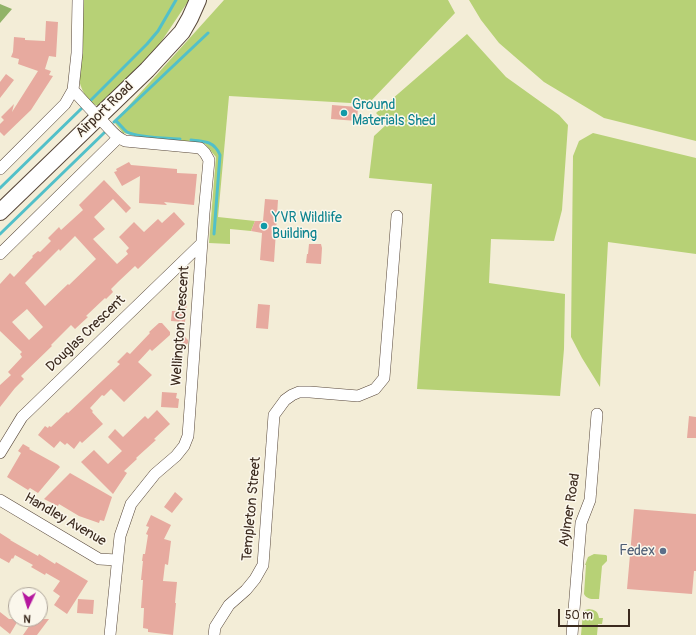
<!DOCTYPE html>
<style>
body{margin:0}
#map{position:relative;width:696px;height:635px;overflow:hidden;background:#f3edd7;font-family:Pangolin,sans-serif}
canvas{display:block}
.north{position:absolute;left:8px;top:587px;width:40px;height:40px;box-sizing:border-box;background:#fbf7ec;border:1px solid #aea59a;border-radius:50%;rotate:184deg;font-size:11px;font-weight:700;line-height:16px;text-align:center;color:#3b2a1e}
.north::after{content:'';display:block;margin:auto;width:14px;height:18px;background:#b5179e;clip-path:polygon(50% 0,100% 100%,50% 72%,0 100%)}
.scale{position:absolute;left:558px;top:609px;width:72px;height:18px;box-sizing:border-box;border:2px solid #3b2a1e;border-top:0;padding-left:5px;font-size:12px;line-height:14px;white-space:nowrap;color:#3b2a1e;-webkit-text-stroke:3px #fbf7ec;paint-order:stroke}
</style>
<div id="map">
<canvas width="696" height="635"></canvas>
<div class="north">N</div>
<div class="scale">50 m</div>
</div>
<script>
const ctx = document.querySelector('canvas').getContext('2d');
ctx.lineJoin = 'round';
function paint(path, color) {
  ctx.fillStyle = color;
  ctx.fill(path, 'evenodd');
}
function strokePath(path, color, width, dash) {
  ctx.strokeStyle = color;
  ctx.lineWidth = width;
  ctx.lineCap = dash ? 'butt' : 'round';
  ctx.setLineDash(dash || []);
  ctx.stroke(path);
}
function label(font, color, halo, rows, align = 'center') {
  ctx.font = font + ' Pangolin,sans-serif';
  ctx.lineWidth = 3;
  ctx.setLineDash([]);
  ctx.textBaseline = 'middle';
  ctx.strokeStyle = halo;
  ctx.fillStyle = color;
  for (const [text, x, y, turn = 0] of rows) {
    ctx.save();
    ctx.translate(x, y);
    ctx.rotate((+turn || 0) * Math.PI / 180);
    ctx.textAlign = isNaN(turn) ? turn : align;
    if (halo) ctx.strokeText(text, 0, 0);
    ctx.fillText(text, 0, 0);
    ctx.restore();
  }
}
const green = new Path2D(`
 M82 0H189L159 45 129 78 99 106C88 104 81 90 79 79Z
 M224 0H448L455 13 368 104 229 96 218 217 255 221 251 231 230 229V244L209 243 216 157 205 144 149 138 123 133 114 122Z
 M469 0H696V141L604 118 544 82 499 43 481 20Z
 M467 34 506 77 559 115 568 125 562 210 554 241 491 239 489 283 565 294 564 349 560 396 417 389 432 184 369 178 374 136 387 124 376 113Z
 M593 133 696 158V254L608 242 600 387 582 358 571 337 573 156 579 141Z
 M594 554 606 555 607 556V561L602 566 599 599C594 599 587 600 584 594L586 565H585L588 557Z
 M589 609C595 610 598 611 599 618H603L602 624H598L597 635H581L583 612 585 610Z`);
const forest = new Path2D(`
 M0 4 12 9 0 23Z`);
const stream = new Path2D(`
 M91 100 147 44 158 31 176 0
 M116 121C120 124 123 129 127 132 138 138 167 138 180 139
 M114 122 208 33
 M191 140C204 141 214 141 220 155L214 234
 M0 188 82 108
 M0 234 105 132`);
const building = new Path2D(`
 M46 21 58 22 56 57 49 56 45 69 51 71 49 75 53 76 31 110 4 136 0 132V124L4 120 1 117 14 104 12 112 38 71 18 64 19 59 11 57 13 52 14 37 25 38V40L45 41Z
 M6 74 14 80 0 98V82Z
 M332 105 358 107 357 121 331 119Z
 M129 162 131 165 177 169V173L197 174 194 205 164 202 167 205 139 203 140 176 122 186 114 172 117 171 116 169Z
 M104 180 131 208 126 213 113 199 94 217 105 229 93 239 117 264 128 254 126 251 129 248 119 237 134 222 144 232 158 219 162 223 174 212 185 224 138 269 135 266 118 282 111 289 113 292 106 299 105 298 86 316 88 317 75 329 71 325 51 345 52 346 21 376 24 379 15 388 0 407V385L11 375 8 372 22 357 20 354 22 352 0 331V284L10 273 14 277 33 257 32 256 38 251 40 252 51 241 48 238 59 227 61 230 83 210 79 205ZM75 236 96 259 69 285 68 284 45 306 25 283 59 249 60 251ZM27 309 43 327 29 340 12 322Z
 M265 199 278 200 274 262 260 260 262 233 251 231 255 221H263Z
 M309 244H321L322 248 321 264 306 263 307 254H308Z
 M178 302H187L185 322 171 321 172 311H177Z
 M258 304 270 305 268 329 256 328Z
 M159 323H162L170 332V335L152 351 150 349 138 362 152 375 124 402 111 389 104 396 102 395 90 408 93 411 92 412 103 424 82 443 80 441 74 449 67 443 65 445 60 441 54 448 38 435 45 426 48 428 49 426 51 427 67 412 68 413 120 364 117 362 127 352 130 354 150 333 149 332Z
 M183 335 188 340V343L182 349 175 342Z
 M162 392 177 393 176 398 179 399 178 408 161 407Z
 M157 410 170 424 154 439 156 440 136 458 137 459 124 471 127 473 113 494 81 462 94 450 108 464 122 451 108 437 115 429 123 437 145 416 148 419Z
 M689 416 696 417V438H687Z
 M23 444 30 448 29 449 58 465 60 467 38 493 30 488 28 490 7 477 21 453 18 451Z
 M70 473 112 497 104 521 100 520 99 523 79 516 59 504 58 506 44 499Z
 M175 492 183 499 172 513 164 507Z
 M634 509 696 514V571H694L692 594 627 589Z
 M151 515 171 525 164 539 171 541 168 565 165 564 163 581 177 582 175 603H176L173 635 148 632V629L143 628 144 608H141L143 580H141L143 561H142L143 554H145L148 535 146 534 149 527 146 526Z
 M0 533 11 540H10L38 556 39 554 55 564 56 562 88 581 67 614 54 605 60 596 53 591 60 581 46 573 45 575 31 567 33 565 15 555 13 559 12 558 9 563 0 558Z
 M78 599 94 600 93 614 77 613Z
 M0 612 9 619H19L10 634 0 626Z
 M34 619H49L37 635H23Z`);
const street = new Path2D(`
 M73 90C83 101 93 112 104 123 111 130 115 137 125 141L200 148 205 153 209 160 204 213 188 436 184 446 176 456 155 474 131 504 120 536 110 635
 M0 169 65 104 73 90 77 53 78 0
 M0 254 118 138
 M0 453 22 417 202 243
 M0 500 99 559 117 560
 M214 635 215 627 229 605 246 590 255 579 263 565 274 415 285 400 292 395 299 392H310L358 396 375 389 384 378 397 216
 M572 635 581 523 590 500 597 414`);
const secondary = new Path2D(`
 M0 212 147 70 182 32 190 18 198 0`);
const markers = [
 [344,113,4,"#0f9aa8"],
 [264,226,4,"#0f9aa8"],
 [663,551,4,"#5c6f8a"]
];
const cultureNames = [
 ["Ground",352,105],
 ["Materials Shed",352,121],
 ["YVR Wildlife",272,218],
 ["Building",272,234]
];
const streetNames = [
 ["Airport Road",105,110,-44],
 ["Wellington Crescent",181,326,-86],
 ["Douglas Crescent",86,334,-44],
 ["Templeton Street",252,509,-85],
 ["Aylmer Road",570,510,-81],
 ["Handley Avenue",65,520,30]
];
const serviceNames = [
 ["Fedex",655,551]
];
paint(green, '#b7d176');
paint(forest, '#91b367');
strokePath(stream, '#52c0c9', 3);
paint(building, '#e7aa9f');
strokePath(street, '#57473a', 12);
strokePath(secondary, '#57473a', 18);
strokePath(street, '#fff', 11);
strokePath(secondary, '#fff', 16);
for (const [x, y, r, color] of markers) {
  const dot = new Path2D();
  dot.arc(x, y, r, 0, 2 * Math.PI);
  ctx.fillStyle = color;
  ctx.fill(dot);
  strokePath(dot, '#fbf7ec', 1.5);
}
label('14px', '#0d838f', '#fbf7ec', cultureNames, 'left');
label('14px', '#3b2a1e', '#fbf7ec', streetNames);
label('14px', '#4e5e75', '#fbf7ec', serviceNames, 'right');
</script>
